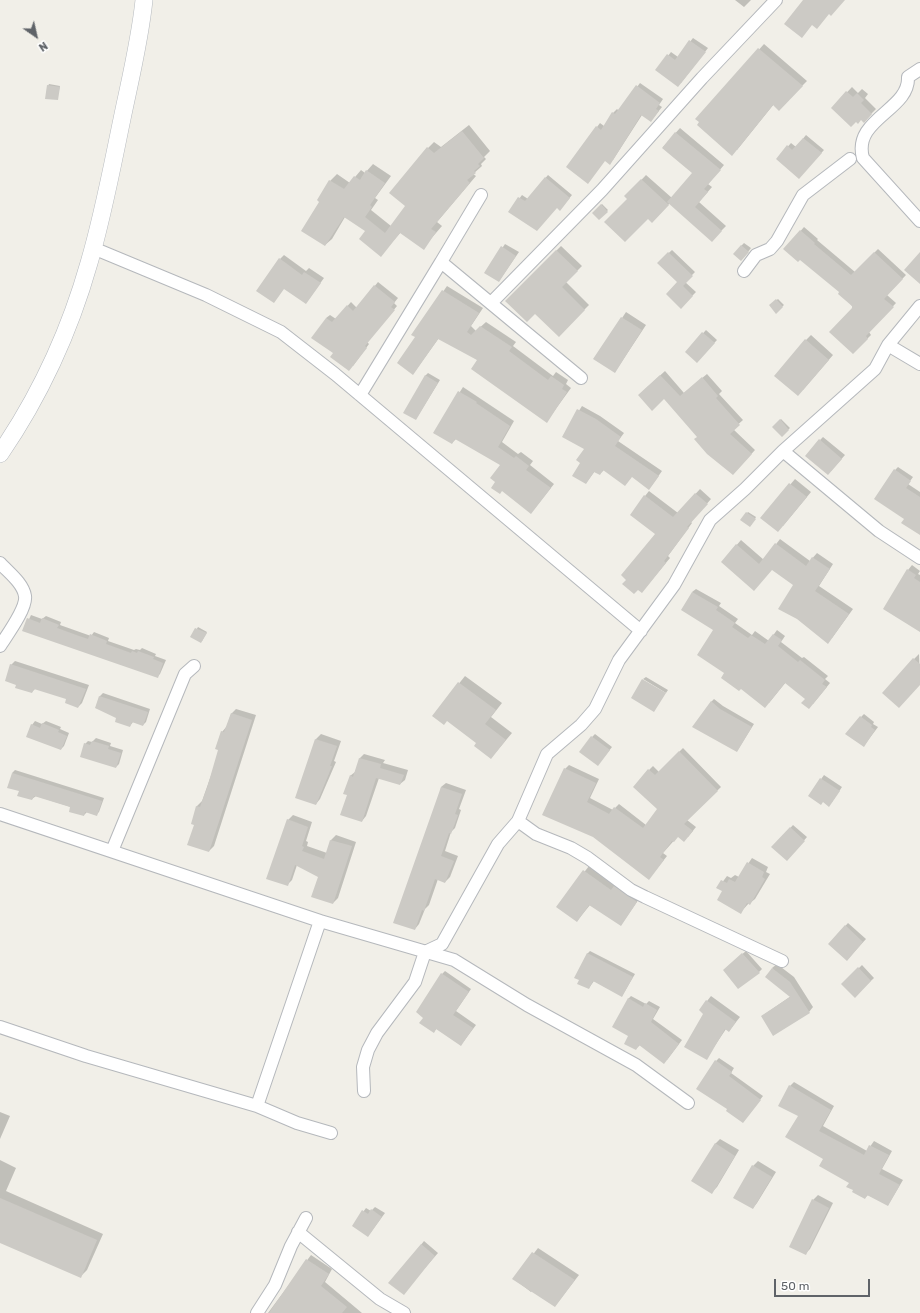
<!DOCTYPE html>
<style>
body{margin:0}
#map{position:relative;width:920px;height:1313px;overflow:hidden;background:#f1efe8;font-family:Rubik,sans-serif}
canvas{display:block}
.north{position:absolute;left:16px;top:16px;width:40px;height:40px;-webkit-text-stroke:3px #fff;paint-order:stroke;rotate:146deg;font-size:11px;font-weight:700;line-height:16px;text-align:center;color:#5f6368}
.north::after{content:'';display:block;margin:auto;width:14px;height:18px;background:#5f6368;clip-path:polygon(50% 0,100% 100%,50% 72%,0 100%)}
.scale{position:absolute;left:774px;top:1279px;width:96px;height:18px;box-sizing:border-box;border:2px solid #5f6368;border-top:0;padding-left:5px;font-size:12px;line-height:14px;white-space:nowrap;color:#5f6368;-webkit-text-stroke:3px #fff;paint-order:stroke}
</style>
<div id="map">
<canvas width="920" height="1313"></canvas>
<div class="north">N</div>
<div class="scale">50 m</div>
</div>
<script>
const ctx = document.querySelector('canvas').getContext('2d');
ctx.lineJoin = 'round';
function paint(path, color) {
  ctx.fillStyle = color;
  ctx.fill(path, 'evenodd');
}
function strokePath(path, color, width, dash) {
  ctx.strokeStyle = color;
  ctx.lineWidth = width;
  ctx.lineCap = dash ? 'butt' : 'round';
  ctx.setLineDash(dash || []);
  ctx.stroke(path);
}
const shadow = new Path2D(`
 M735 0H751L744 7Z
 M693 38 708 48 681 83 657 70 671 52 678 57Z
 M764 44 807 81 779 109 774 104 737 150 697 119Z
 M640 83 663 99 659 105 662 107 654 117 642 115 613 160 597 127 600 123 604 126 613 113 617 109 619 111Z
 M49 84 60 86 57 99 48 86Z
 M852 87 858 93 862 89 868 94 865 98 876 109 864 121 862 119 832 108Z
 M469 125 490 151 484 157 486 159 481 164 482 166 473 174 476 176 437 222 442 226 423 248 401 232 381 255 367 230 345 217 332 239 325 245 321 202 318 200 330 181 337 174 350 183 361 170 365 173 373 164 391 176 375 198 378 200 371 210 391 226 406 206 428 148 434 142 441 147Z
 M680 128 724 165 708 184 712 187 699 202 726 226 716 236 670 203 652 221 626 196 646 175 672 198 694 173 663 147Z
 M806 135 824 150 802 174 777 159 791 143 796 147Z
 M548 175 572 195 563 206 510 211 522 195 528 199Z
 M602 204 608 210 599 219 593 213Z
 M804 227 818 239 817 240 855 272 878 249 906 275 887 295 896 303 869 332 871 335 853 353 852 306 841 292 800 259 785 249Z
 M744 243 751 248 744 257 741 246Z
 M505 244 519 252 499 281 486 272Z
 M561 246 582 266 566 282 589 305 559 335 535 312 506 301Z
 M672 250 695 272 685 282 696 292 681 307 678 282 658 263Z
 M284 255 306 271 309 268 324 278 306 303 280 259Z
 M378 282 398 298 394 303 397 306 367 342 369 344 353 366 335 353 326 318 330 315 336 319 351 302 357 308Z
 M447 286 483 308 471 326 476 331 486 322 516 342 513 346 553 376 556 372 568 380 566 384 571 388 547 421 478 360 439 338 413 374 417 337 413 335Z
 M778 299 784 305 776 312 770 305Z
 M626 312 646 325 615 372 595 359Z
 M706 330 717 340 697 361 686 352Z
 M811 335 833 355 803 390 806 340Z
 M665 371 684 393 707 374 722 391 719 394 743 420 733 429 755 450 733 474 664 398 643 391Z
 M428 373 440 380 416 419 425 376Z
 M463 387 514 421 502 442 518 454 521 452 533 461 530 465 554 484 535 508 497 482 501 465 457 438 452 443 434 433Z
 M582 406 600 416 624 433 618 441 662 471 652 485 632 476 625 485 604 470 600 474 595 471 586 483 582 462 585 448 563 436Z
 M781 419 790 428 782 435 773 427Z
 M823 437 845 455 831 471 820 440Z
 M898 467 913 477 908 484 920 492V534L905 518 895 470Z
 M795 479 811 492 783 526 762 518Z
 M700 489 711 499 691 522 692 523 668 556 670 558 646 587 657 534 645 496 649 491 678 513Z
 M748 512 756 517 751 525 747 513Z
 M780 539 810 561 817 553 833 564 819 586 853 609 832 638 794 585 773 569 722 562 741 540 764 560Z
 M912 565 920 571 918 574 920 575V631L908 570Z
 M696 589 721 603 719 606 738 619 735 623 752 635 755 631 769 641 777 630 785 636 781 642 802 658 804 657 828 676 825 679 830 683 813 704 786 682 769 703 726 673 715 629 692 592Z
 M31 615 42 619 46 616 61 622 60 625 91 636 94 632 109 638 108 641 134 650 136 649 140 650 142 648 156 654 155 656 166 660 160 674 157 677 24 630Z
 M198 627 207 632 202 641 192 637Z
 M919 654 920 684 884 693 914 659Z
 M15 661 89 685 82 703 78 707 67 698 36 688 32 692 11 665Z
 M465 676 502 703 491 717 512 733 491 758 477 743 448 720 433 716Z
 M646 677 668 690 666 693 643 679Z
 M103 693 150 709 146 722 143 725 133 722 130 726 117 717 96 708 100 696Z
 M714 699 723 706 754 724 737 751 711 702Z
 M236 709 256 715 214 846 209 851 195 824 192 823 197 806 202 801 220 750 222 732 227 726 231 714Z
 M864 714 874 722 873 724 878 727 866 743 861 717Z
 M35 721 42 724 46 721 61 727 60 729 69 733 64 746 61 749 32 725Z
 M321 734 341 741 334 761 336 762 320 799 316 804 296 797 316 739Z
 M595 734 612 747 601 761 592 737Z
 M96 738 111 743 110 746 123 750 119 764 116 767 85 744 88 741 92 742Z
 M683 748 721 787 687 820 696 827 688 837 678 836 663 853 667 856 652 875 593 836 565 769 569 765 599 779 590 798 613 810 619 804 646 825 658 809 649 770 653 766 659 772Z
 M364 754 385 760 383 763 408 770 405 780 400 784 379 778 366 816 362 821 348 794 350 776 355 772 360 758Z
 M15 770 104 798 99 812 96 815 87 812 84 815 71 807 36 796 32 799 12 773Z
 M824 775 842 787 832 802 823 801 809 796Z
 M446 783 466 790 459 809 461 810 455 828 451 832 445 851 458 856 450 877 445 882 438 879 429 905 425 909 419 924 415 929 441 787Z
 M293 815 312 822 306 841 308 842 307 846 327 853 331 840 336 835 356 842 338 898 333 903 319 876 297 865 292 880 287 885 288 820Z
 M793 825 807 837 787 860 773 847Z
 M752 858 768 867 766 872 770 874 755 899 750 903H749L741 912 723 891 718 888 727 876 731 878 735 875 739 877Z
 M589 866 641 896 621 925 590 905 577 921 557 907Z
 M848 923 866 939 847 960 829 944Z
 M590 951 635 974 622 996 594 981 589 988 587 954Z
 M746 951 762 969 759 972 727 967Z
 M777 964 794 977 813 1007 809 1012 762 1016 791 996 772 968Z
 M862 965 874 978 855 996 843 984Z
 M445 971 471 989 456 1011 476 1025 464 1041 437 1028 434 1032 424 1017 442 974Z
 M631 996 646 1004 649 1001 660 1007 653 1019 682 1040 667 1060 640 1045 636 1049 629 1035 628 999Z
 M711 996 740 1017 729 1031 726 1029 706 1059 705 1014 700 1010Z
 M719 1058 734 1068 731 1073 763 1096 743 1122 716 1061Z
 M794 1082 834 1106 823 1126 867 1151 874 1141 892 1151 882 1169 903 1180 888 1205 868 1195 865 1198 854 1190 850 1182 825 1159 799 1116 790 1086Z
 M0 1112 10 1116 0 1139Z
 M720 1139 739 1150 717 1187 712 1192 715 1144Z
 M0 1160 16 1168 6 1191 103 1234 87 1270 80 1277 0 1241Z
 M758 1161 776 1172 757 1203 753 1208V1166Z
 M818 1195 833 1203 810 1249 805 1254 813 1200Z
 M375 1207 385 1213 368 1236 353 1226 366 1208 371 1211Z
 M424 1241 438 1253 406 1290 390 1283Z
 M538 1248 579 1275 555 1306 533 1290 531 1292 514 1279Z
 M311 1255 332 1269 325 1282 362 1313H268Z`);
const building = new Path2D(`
 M803 0H845L831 16 829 14 817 29 812 25 802 38 784 24Z
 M689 40 706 52 678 87 655 70 667 54 675 60Z
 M758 48 803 86 779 111 773 105 732 156 697 125 699 122 695 119Z
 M47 85 60 87 58 100 45 99Z
 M636 85 660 103 656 109 659 111 651 122 641 115 610 165 605 161 588 184 566 167 596 126 601 130 612 112 615 114Z
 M846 91 853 97 857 93 864 100 861 103 872 114 864 123 861 120 858 124 856 122 851 127 831 108Z
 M462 131 484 158 478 164 480 166 474 171 476 173 467 180 470 183 431 229 436 232 424 250 400 233 381 257 359 239 365 231 344 217 325 246 301 231 319 202 317 200 329 180 344 189 354 176 360 180 366 170 385 183 370 205 372 207 365 217 385 233 405 206 389 193 427 147 434 153Z
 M675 132 721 170 704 189 708 192 695 207 722 231 712 242 667 202 692 173 662 148Z
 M803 138 822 153 799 179 776 159 787 145 792 150Z
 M545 177 570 198 560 211 557 208 537 231 508 212 518 197 525 201Z
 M641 179 669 205 652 223 648 219 625 242 604 222 627 199 624 196Z
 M601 204 608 212 599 220 592 213Z
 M800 230 815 243 814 244 851 275 874 252 903 279 884 299 894 307 866 336 868 339 853 354 829 332 852 308V306L838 294 839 292 800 260 798 262 783 249Z
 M741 245 749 252 741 261 733 254Z
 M501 246 516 256 499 282 484 273Z
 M556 250 578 271 562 287 585 310 559 337 535 314 527 322 505 301Z
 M668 252 693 276 683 286 693 296 681 309 666 294 677 282 657 263Z
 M920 252V284L904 270Z
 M279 258 302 275 304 272 321 283 306 304 284 289 274 303 256 291Z
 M374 285 395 302 391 307 395 310 365 346 367 348 349 371 330 357 333 353 311 338 326 318 332 322 347 305 353 311Z
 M442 290 479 313 467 332 471 335 480 326 512 347 509 351 548 380 551 376 564 385 562 389 567 392 547 423 471 369 477 360 438 339 413 375 397 363 415 337 411 335Z
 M776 299 783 307 776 314 769 305Z
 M621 317 642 330 615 373 593 359Z
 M702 332 715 343 697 363 685 352Z
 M805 339 829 360 798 396 774 376Z
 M425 375 438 383 416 420 403 413Z
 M660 375 680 396 702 377 718 396 716 398 740 425 730 434 752 454 733 475 707 454 694 439 697 437 664 399 652 411 638 395Z
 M458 391 477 402 476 403 510 426 498 447 514 458 516 456 529 466 526 470 551 488 531 514 502 491 500 494 491 488 495 482 490 478 500 465 455 439 452 444 433 433Z
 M577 409 596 419 621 437 615 446 659 476 649 490 632 477 625 486 603 470 600 475 594 472 586 484 572 476 580 463 576 460 584 449 562 437Z
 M780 419 789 430 782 437 772 427Z
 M819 439 842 459 828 475 805 456Z
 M894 469 911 481 906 488 920 497V535L901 523 904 519 874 499Z
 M789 483 807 497 778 532 760 518Z
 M695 493 708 504 687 527 689 528 664 561 666 563 642 593 638 590 634 594 622 584 626 580 621 575 655 534 630 515 644 495 673 517Z
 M746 512 756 519 750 527 740 520Z
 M775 543 806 566 812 557 830 569 815 591 849 614 828 644 797 619 778 609 793 585 772 570 754 591 721 562 736 544 759 564Z
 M907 569 916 575 914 578 920 582V632L883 609Z
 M692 592 718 607 716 610 735 623 732 627 748 638 751 635 765 644 773 634 782 640 778 646 798 662 800 660 825 680 822 684 827 687 809 709 801 703 805 699 785 683 765 708 741 689 739 691 721 678 724 673 697 655 713 630 681 610Z
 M27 618 40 623 42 618 59 625 57 628 79 636 88 639 90 634 107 641 106 644 131 653 132 651 137 653 138 651 154 657 153 659 163 663 158 678 22 631Z
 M195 628 207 633 201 643 190 637Z
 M913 658 920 664V685L899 708 882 693Z
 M10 664 86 689 78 708 65 703 66 699 34 689 32 693 15 688 16 685 5 681Z
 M642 679 666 693 654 712 631 698Z
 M458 682 496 710 485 724 506 740 491 759 474 746 476 743 447 721 444 725 432 716Z
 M99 696 148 712 143 726 132 722 130 727 115 722 116 718 95 708Z
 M711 701 720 709 752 727 737 752 692 727Z
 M231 713 252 720 209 852 187 845 194 825 191 824 196 806 200 807 207 788 218 750 215 749 221 731 224 732Z
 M860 716 872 725 871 727 875 730 864 747 845 734Z
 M42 723 59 730 58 732 67 736 61 750 26 737 31 724 40 728Z
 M591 736 610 750 598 766 579 752Z
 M315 739 337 746 330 766H332L316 805 295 798Z
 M92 741 109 746 108 749 121 753 116 768 80 757 84 743 90 745Z
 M679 751 718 791 684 824 693 831 684 842 678 837 674 842 672 841 660 857 664 860 649 880 593 837 542 815 564 768 596 783 587 802 609 814 614 807 643 828 657 809 633 787 648 769 655 775Z
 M359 758 381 764 380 768 404 775 400 785 376 778 362 822 340 815 347 795 343 794 350 775 353 777Z
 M12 773 102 801 97 816 85 812 84 816 69 812 70 807 34 796 32 800 17 796 19 791 7 788Z
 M820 778 840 791 829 807 823 802 821 805 808 796Z
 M441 787 462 794 455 814 458 815 451 834 449 833 441 856 454 861 445 883 435 879 424 911 422 910 415 930 393 923Z
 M287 819 308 827 302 846 304 847 302 851 324 859 330 840 352 846 333 904 311 897 318 877 295 865 288 886 266 879Z
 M790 827 805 841 787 861 771 847Z
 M747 862 764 872 762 877 765 879 750 905 747 903 741 914 717 900 722 891 716 888 721 880 727 883 729 879 735 882Z
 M583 870 611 890 614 886 637 902 621 926 589 905 577 922 556 907Z
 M845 925 863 942 847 961 828 944Z
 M587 953 633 977 622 997 593 981 589 989 577 984 579 980 574 978Z
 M742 953 760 973 738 989 723 970Z
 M858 967 871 981 855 998 841 984Z
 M772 968 790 982 810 1013 773 1036 761 1016 790 997 765 977Z
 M441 973 469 992 453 1015 473 1028 461 1046 436 1029 434 1033 419 1023 423 1018 416 1012Z
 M628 998 643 1007 645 1003 657 1010 651 1022 679 1044 664 1064 639 1045 636 1050 624 1044 628 1036 612 1027Z
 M706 1000 736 1022 729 1032 725 1029 707 1060 684 1047 703 1014 699 1010Z
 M715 1060 732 1072 729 1076 761 1100 743 1123 726 1111 727 1109 696 1089Z
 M789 1085 831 1110 819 1131 864 1155 869 1145 889 1155 879 1174 900 1185 888 1206 867 1195 865 1199 852 1192 853 1190 846 1187 849 1183 819 1166 823 1159 785 1137 798 1116 778 1106Z
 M715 1143 735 1156 712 1194 691 1181Z
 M752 1165 772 1177 753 1209 733 1198Z
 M0 1198 97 1240 81 1278 0 1243Z
 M812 1199 829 1208 806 1255 789 1247Z
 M371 1209 382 1217 368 1237 352 1226 362 1210 368 1214Z
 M421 1244 435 1256 404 1295 388 1283Z
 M532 1252 575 1280 555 1307 512 1279Z
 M306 1259 329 1274 321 1286 347 1307 342 1313H269Z`);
const minor = new Path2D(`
 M920 69 908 77C910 110 852 119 863 158L920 221
 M93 248 206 295 281 332 335 374 641 631
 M441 262 481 195
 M744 271 756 255 770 249 777 241 803 195 850 159
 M491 303 602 190 702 78 776 0
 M888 345 920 364
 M360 395 441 262 581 378
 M783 451 879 531 920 558
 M0 563C8 572 23 583 25 596 27 608 7 635 0 646
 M0 814 320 921 454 960 527 1005 636 1065 688 1103
 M518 821 536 834 571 848 588 858 631 890 645 897 782 961
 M112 851 185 674 194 666
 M0 1027 86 1056 257 1106 297 1123 331 1133
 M364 1091 363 1067 368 1050 377 1033 415 982 425 952 442 944 498 844 518 821 547 754 581 725 595 709 619 660 674 585 710 520 745 489 783 451 875 369 888 345 920 306
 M257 1106 320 921
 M298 1232 380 1299 404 1313
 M257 1313 275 1285 291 1246 306 1218`);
const secondary = new Path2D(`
 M0 454C39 397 70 330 89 263 103 216 112 167 122 119 130 80 140 40 144 0`);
paint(shadow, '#0003');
paint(building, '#cccac5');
strokePath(minor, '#b5b8bc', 14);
strokePath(secondary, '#b6babf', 18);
strokePath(minor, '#fff', 12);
strokePath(secondary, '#fff', 17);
</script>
